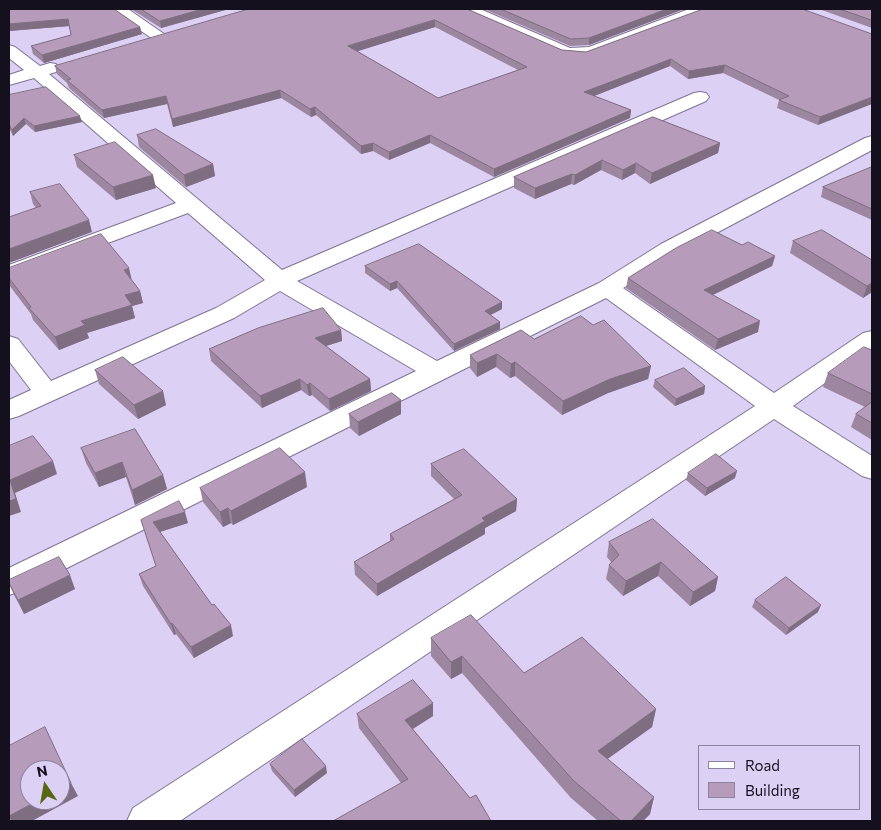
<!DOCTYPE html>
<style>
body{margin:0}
#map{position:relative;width:881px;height:830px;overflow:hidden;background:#ddd0f5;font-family:Commissioner,sans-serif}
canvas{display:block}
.frame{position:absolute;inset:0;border:10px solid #15101d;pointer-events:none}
.legend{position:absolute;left:698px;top:745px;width:162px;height:65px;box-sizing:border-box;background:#ddd0f5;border:1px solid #8d839f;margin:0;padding:6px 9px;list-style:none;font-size:15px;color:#15101d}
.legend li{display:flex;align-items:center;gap:10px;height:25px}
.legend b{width:25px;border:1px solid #8d839f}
.north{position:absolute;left:20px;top:760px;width:50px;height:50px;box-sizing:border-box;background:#ddd0f5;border:1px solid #8d839f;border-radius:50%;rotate:348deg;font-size:14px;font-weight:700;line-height:20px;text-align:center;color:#15101d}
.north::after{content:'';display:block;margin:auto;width:18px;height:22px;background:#566813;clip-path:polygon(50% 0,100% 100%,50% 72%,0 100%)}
</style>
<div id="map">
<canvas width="881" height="830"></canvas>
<div class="frame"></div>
<ul class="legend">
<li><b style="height:6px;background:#fff"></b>Road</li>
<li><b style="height:14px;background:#b69cba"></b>Building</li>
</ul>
<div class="north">N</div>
</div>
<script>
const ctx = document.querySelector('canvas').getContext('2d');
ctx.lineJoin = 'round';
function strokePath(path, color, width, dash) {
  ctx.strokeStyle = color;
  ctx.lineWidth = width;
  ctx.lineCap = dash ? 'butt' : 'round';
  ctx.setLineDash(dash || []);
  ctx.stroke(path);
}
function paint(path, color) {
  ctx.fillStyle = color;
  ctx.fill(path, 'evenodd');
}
const street = new Path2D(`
 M111 9H128L167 36 165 39H153L113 12Z
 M460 9H480L570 48 589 47 689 9H710L707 12 585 58 562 56 463 12Z
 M9 45 15 47 40 66 50 63 56 64 58 68 56 72 49 74 282 270 694 93 700 92 706 93 709 97 706 101 297 281 437 361 599 283 661 244 865 138 872 136V150L677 254 623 288 774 393 863 333 872 331V349L793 406 872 456V479L862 476 774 419 180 821H127L133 808 755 406 606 298 21 591 9 595V568L416 371 280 291 234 318 19 416 9 419V400L31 390 9 361V336L18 339 51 381 216 308 265 280 188 213 9 280V265L176 203 34 78 9 85V75L24 70 9 58Z`);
const wall = new Path2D(`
 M9 9 140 27 142 34 44 63 33 54 31 46 71 35 69 26 9 31Z
 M131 9H229L161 28Z
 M467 9 562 50 586 52 872 34 818 125 777 108 779 100 723 73 688 79 670 66 594 96 631 110 630 118 494 177 430 143 389 160 373 151 361 154 316 115 311 117 281 98 173 127 167 104 104 118 69 88 67 83 57 74 55 66ZM435 27 518 70 438 98 357 51Z
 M484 9H684L589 45 570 46Z
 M819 9H872V28Z
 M9 95 82 122 35 132 26 124 13 136 9 128Z
 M653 117 720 143 718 153 650 184 635 173 622 180 601 170 574 185 571 184 535 199 514 188V177Z
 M137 135 213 164 215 176 186 187 139 147Z
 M74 155 156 188 116 200 77 167Z
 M872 167V220L821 197 823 187Z
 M30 192 92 232 36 208 33 204Z
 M793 241 872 260V292L863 298 790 253Z
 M742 245 775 256 772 266 713 295 758 332 715 350 626 288 628 278Z
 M365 266 502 302V309L490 315 500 322V329L454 351 397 288 390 291 365 273Z
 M9 268 132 280 140 291 143 303 132 306 135 318 87 333 89 338 59 350 33 320 31 314 9 285Z
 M341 330 342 341 326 346 370 379 371 391 330 411 312 395 309 396 301 390 262 408 211 361 209 349Z
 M534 339 651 366 648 379 608 393 562 415 515 376 510 378 496 367 477 377 470 368V355Z
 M872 350V440L851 427 856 414 865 407 823 387 828 373Z
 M95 370 166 405 138 419 99 384Z
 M655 380 705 386 704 394 675 406 653 387Z
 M349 414H401L359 436 350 428Z
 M81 448 163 475 167 489 135 505 126 477 99 487 86 463Z
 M431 464 517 499 516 511 485 528V534L377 596 355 575 354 562 390 541V534L454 499 431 476Z
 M688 473 735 478 705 496 686 480Z
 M307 487 233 525 231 523 223 527 203 502 200 488Z
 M141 520 188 523 160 532 233 636 194 658 176 634 174 635 143 586 139 574 156 566Z
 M609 542 718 577 715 591 690 606 658 576 623 596 606 579 609 565 611 562 607 557Z
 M9 584 75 589 24 614 14 595Z
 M755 600 818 612 786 635 752 607Z
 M431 638 524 673 656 709 652 727 607 759 654 797 650 814 643 821H598L571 798 462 673 451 679 431 656Z
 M357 714 433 716 413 729 470 798 491 821 401 783 359 728Z
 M270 764 327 773 295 797 272 771Z`);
const shadedWall = new Path2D(`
 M203 9H229L161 28 160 21Z
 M667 9H684L589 45V38Z
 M68 19 70 26 9 31V24Z
 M435 20V27L349 54 348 46Z
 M140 27 142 34 44 63 42 55Z
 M671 59 670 66 584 100V92Z
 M725 65 723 73 688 79 689 71Z
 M280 90 281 98 173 127 172 119Z
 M166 96 167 104 104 118 102 110Z
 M872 97V104L818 125 820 117Z
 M315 107 316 115 311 117 310 109Z
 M631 110 630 118 494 177V169Z
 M80 116 82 122 35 132 34 126Z
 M24 118 26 124 13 136 12 130Z
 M430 135V143L389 160V152Z
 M373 143V151L361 154V146Z
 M720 143 718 153 650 184 652 173Z
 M602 160 601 170 574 185 575 175Z
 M636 163 635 173 622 180 623 170Z
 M213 164 215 176 186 187 184 175Z
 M572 174 571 184 535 199V188Z
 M153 175 156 188 116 200 113 187Z
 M89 220 92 232 9 263V249Z
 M775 256 772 266 702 300 704 290Z
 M129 268 132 281 124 270Z
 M397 281V288L390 291V284Z
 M872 283V292L863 298 867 286Z
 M140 291 143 303 132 306 135 318 87 333 89 338 59 350 55 337 125 295Z
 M502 302V309L485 318V311Z
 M760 321 758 332 715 350 718 339Z
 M500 322V329L454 351V344Z
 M341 330 342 341 316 349 315 338Z
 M497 354 496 367 477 377V363Z
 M515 362V376L510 378 511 364Z
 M651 366 648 379 608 393 562 415 563 401 610 379Z
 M300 379 301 390 262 408 260 396Z
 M370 379 371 391 330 411 329 399Z
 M310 383 312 395 309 396 307 385Z
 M705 386 704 394 675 406 676 399Z
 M163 391 166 405 138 419 134 405Z
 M401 400V414L359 436 358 422Z
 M53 461 57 474 15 493 21 512 9 516 10 480Z
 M122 462 126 477 99 487 95 473Z
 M737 471 735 478 705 496 707 488Z
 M305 472 307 487 233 525 231 511Z
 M163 475 167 489 135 505 132 490Z
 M517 499 516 511 485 528V534L377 596V584L482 518Z
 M228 508 231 523 223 527 220 512Z
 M185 512 188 523 156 533 153 522Z
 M661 562 658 576 623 596 626 581Z
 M70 575 75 589 24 614 18 600Z
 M718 577 715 591 690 606 693 592Z
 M821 605 818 612 786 635 789 628Z
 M172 623 176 634 174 635 171 624Z
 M231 625 233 636 194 658 191 647Z
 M462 656V673L451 679V662Z
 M433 703V716L406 733 405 720Z
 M656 709 652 727 595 768 598 751Z
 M326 766 327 773 295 797 294 790Z
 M71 783 78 796 32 821H11L9 816 39 800H60V789Z
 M654 797 650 814 643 821H631Z`);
const building = new Path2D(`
 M9 9H114L140 27 42 55 31 46 71 35 68 19 9 24Z
 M141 9H203L160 21Z
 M249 9H467L562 50 586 52 703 9H802L872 34V97L820 117 779 100 789 96 725 65 689 71 671 59 584 92 631 110 494 169 430 135 389 152 373 143 361 146 315 107 310 109 280 90 172 119 166 96 102 110 67 80 71 79 55 66ZM435 20 527 67 438 98 348 46Z
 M501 9H667L589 38 571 39Z
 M840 9H872V20Z
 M46 87 80 116 34 126 24 118 12 130 9 124V95Z
 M653 117 720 143 652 173 636 163 623 170 602 160 575 175 572 174 535 188 514 177Z
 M156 129 213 164 184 175 137 135Z
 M115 142 153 175 113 187 74 155Z
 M872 167V209L823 187Z
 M60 184 89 220 9 249V217L41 206 30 192Z
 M712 230 742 245 748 242 775 256 704 290 760 321 718 339 628 278 676 248Z
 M822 230 872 260V283L867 286 793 241Z
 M101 234 129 268 124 270 140 291 125 295 132 305 81 321 85 325 55 337 29 308 31 307 9 278V268Z
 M419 244 502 302 485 311 500 322 454 344 397 281 390 284 365 266Z
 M323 308 341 330 315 338 370 379 329 399 310 383 307 385 300 379 260 396 209 349 258 328Z
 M581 316 593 325 604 320 651 366 610 379 563 401 515 362 511 364 497 354 477 363 470 355 521 330 534 339Z
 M864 347 872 350V394L828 373Z
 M123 357 163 391 134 405 95 370Z
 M684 368 705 386 676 399 655 380Z
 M392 393 401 400 358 422 349 414Z
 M872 402V423L856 414Z
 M135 429 163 475 132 490 122 462 95 473 81 448Z
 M33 436 53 461 10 480 16 499 9 501V446Z
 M280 448 305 472 231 511 228 508 220 512 200 488Z
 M464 449 517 499 482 518 485 521 377 584 354 562 394 539 390 534 462 495 431 464Z
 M716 454 737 471 707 488 688 473Z
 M179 501 185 512 153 522 212 605 214 604 231 625 191 647 172 623 171 624 139 574 156 566 141 520Z
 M653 519 718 577 693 592 661 562 626 581 609 565 619 555 609 542Z
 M59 557 70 575 18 600 9 583V580Z
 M786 577 821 605 789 628 755 600Z
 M471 615 524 673 582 637 656 709 598 751 654 797 631 821H621L574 781 462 656 451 662 431 638Z
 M413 680 433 703 405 720 470 798 476 795 491 821H333L408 779 357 714Z
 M45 727 71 783 60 789V770H30V800H39L9 816V746Z
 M302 739 326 766 294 790 270 764Z`);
strokePath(street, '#7f7394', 2);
paint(street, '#fff');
paint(wall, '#9d86a0');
paint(shadedWall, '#7f6d82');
paint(building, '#b69cba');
strokePath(building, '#7f6d82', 1);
</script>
